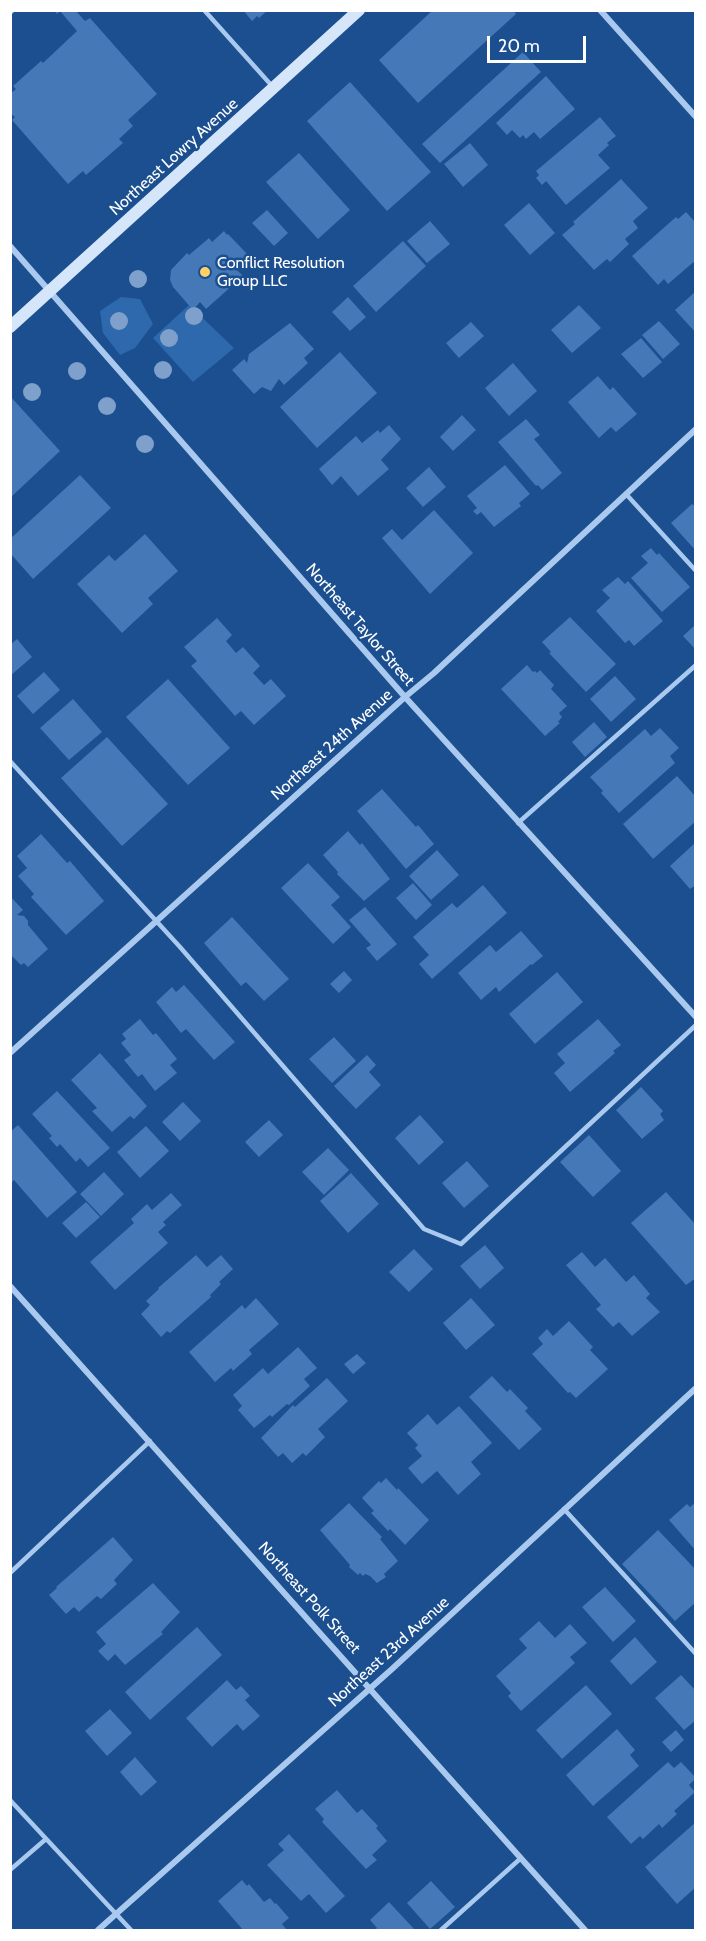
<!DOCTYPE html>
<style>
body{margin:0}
#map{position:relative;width:706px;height:1941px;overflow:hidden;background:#1b4f8f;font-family:Cabin,sans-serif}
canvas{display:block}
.frame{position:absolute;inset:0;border:12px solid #fff;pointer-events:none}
.scale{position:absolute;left:487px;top:36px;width:99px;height:27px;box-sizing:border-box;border:3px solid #fff;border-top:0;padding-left:8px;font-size:18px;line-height:21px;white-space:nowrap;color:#fff;-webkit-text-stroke:4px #1b4f8f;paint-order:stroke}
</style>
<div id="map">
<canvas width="706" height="1941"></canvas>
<div class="frame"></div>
<div class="scale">20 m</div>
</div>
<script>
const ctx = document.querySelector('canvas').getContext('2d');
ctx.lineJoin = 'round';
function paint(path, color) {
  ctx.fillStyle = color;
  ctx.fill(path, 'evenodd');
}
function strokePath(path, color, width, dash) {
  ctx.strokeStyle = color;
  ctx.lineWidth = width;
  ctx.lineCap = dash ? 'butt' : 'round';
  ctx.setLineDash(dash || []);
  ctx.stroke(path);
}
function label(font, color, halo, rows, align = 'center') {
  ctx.font = font + ' Cabin,sans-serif';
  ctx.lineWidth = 5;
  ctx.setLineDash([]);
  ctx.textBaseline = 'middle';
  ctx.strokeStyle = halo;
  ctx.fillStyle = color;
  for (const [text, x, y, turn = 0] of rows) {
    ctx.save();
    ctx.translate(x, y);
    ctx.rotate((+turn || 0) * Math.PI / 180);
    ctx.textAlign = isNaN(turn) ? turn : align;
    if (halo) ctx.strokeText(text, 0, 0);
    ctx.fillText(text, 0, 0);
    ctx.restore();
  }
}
const green = new Path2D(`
 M121 297 140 299 153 324 135 348 120 355 103 333 100 311Z
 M189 305 234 348 193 382 153 338Z`);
const building = new Path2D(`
 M54 10H75L85 21 90 18 157 94 128 120 133 126 119 139 123 143 86 175 83 171 68 184 12 120 15 117 10 113V94L16 89 13 86 41 61 43 63 77 31 60 11 57 14Z
 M243 10H268L259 18 257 16 252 21Z
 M433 10H513L516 14 418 103 379 60Z
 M523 52 541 72 440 163 422 144Z
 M546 76 575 109 540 139 534 132 526 139 523 135 520 138 512 130 507 135 496 123Z
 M350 82 431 172 387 211 307 121Z
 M600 117 616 136 607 143 609 145 598 155 610 168 566 205 546 181 542 185 536 178 539 175 536 171Z
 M470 143 488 165 463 187 444 164Z
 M299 153 350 210 318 239 266 182Z
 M621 179 648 208 633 221 638 228 625 239 629 244 610 262 607 259 594 270 562 235 575 224 573 222Z
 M529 203 555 233 530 255 504 225Z
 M267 210 288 233 274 246 252 223Z
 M686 212 696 223V260L668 284 664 279 658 285 632 256 676 217 678 219Z
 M430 221 450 244 427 263 407 241Z
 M224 231 227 235 228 234 250 257 236 269 243 276 206 309 200 302 193 310 173 287 170 280 171 270 187 253 189 255 209 238 212 242Z
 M403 241 426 266 376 312 353 286Z
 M696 291V333L675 310Z
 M348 297 366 317 350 331 332 312Z
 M579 305 601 328 572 353 551 330Z
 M659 321 680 344 663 359 642 335Z
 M471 322 484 336 459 358 446 343Z
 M290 323 314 349 304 358 308 363 284 385 279 379 271 391 262 387 254 394 232 370 244 359 247 363 249 354Z
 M641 338 662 362 643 378 621 354Z
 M340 352 377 393 317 448 280 407Z
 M513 363 537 391 509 416 485 388Z
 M598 376 610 390 613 387 637 414 616 432 611 427 599 438 568 402Z
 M10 396 60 451 10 498Z
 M462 415 476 430 453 451 440 437Z
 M526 419 540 435 534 439 562 473 542 490 538 485 536 486 498 442Z
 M389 425 401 439 381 460 389 469 358 496 341 476 332 485 319 469 356 436 362 443 378 430 380 433Z
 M505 465 530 494 519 503 521 506 494 527 481 512 477 515 473 511 477 508 467 496Z
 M429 467 446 487 423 507 406 488Z
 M80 475 111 508 33 579 10 553V539Z
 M692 504 696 507V551L671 523Z
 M434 510 473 553 430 594 382 538 392 529 402 540Z
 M145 534 178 571 148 598 153 604 122 633 77 584 109 555 115 561Z
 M651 548 657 555 659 553 690 587 662 612 631 578 648 563 641 556Z
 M618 577 625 584 628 581 663 621 634 646 629 640 625 643 596 611 610 598 602 590Z
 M570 617 616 664 586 692 549 653 551 652 542 642Z
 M217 618 232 635 226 641 236 653 243 647 260 666 253 673 264 685 271 679 286 696 254 725 241 711 235 716 191 666 197 661 184 647Z
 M696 624V650L683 636Z
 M17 639 32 657 10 676V645Z
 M527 665 533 672 535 671 537 673 540 670 554 685 551 689 567 706 559 713 562 717 558 722 560 723 545 736 501 689Z
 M44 672 60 690 33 714 17 696Z
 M615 676 636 699 611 722 590 699Z
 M168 679 230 748 188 785 126 717Z
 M73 699 102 732 69 760 40 728Z
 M594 722 607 737 585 757 572 742Z
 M660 728 679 748 670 756 675 763 619 813 601 793 603 791 590 777 645 729 651 736Z
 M107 737 168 804 122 846 61 778Z
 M677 776 696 797V821L653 859 623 824Z
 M382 789 416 827 418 825 434 844 406 869 357 811Z
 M348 831 360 845 362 843 390 879 364 901 337 874 338 872 323 855Z
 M41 834 67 863 70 861 104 901 66 935 31 897 34 894 18 876 27 868 17 856Z
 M696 842V885L690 889 670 866Z
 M437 850 459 875 431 900 409 876Z
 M308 863 340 897 331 905 351 927 333 944 281 888Z
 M413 883 432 905 416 920 396 898Z
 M483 885 507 913 432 979 419 964 429 955 413 937 452 903 457 908Z
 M10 896 23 910 17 915 24 916 28 921V925L48 949 28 967 24 963 21 965 10 954Z
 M365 907 397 944 377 961 366 948 371 945 349 920Z
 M232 917 289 979 264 1001 246 982 241 986 204 943Z
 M521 931 543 956 532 965 531 964 499 992 496 987 481 1000 458 973 490 945 496 952Z
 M344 971 352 980 339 993 330 984Z
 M557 972 583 1002 535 1044 509 1014Z
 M184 985 235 1042 214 1060 186 1029 181 1033 156 1002 172 987 176 992Z
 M140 1019 153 1035 156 1033 177 1059 170 1065 177 1073 155 1091 142 1074 138 1077 124 1060 131 1055 121 1043 126 1039 122 1034Z
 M598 1019 621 1045 613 1051 615 1053 570 1092 554 1073 565 1063 557 1054Z
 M334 1037 356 1061 332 1083 309 1059Z
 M100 1053 147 1106 134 1119 130 1116 112 1132 92 1111 97 1108 71 1080Z
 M367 1055 376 1065 369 1072 381 1085 356 1109 334 1086Z
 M641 1087 663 1111 660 1114 664 1120 642 1139 616 1110Z
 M57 1091 110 1148 88 1167 80 1158 76 1162 60 1144 57 1147 49 1138 52 1136 32 1114Z
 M183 1102 201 1121 180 1141 162 1122Z
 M420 1115 444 1142 419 1165 395 1138Z
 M269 1120 283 1135 259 1157 245 1142Z
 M18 1125 77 1192 47 1218 14 1180 10 1184V1132Z
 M146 1126 169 1151 140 1178 117 1152Z
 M589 1135 621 1171 593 1197 560 1162Z
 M328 1148 349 1170 324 1195 302 1172Z
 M467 1161 489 1186 464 1208 442 1183Z
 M104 1172 124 1194 101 1216 80 1194Z
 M351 1173 379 1204 348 1233 320 1201Z
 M666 1192 696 1225V1278L686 1285 631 1223Z
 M171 1193 182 1205 163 1222 166 1225 158 1232 168 1243 115 1290 90 1262 134 1223 131 1219 147 1204 152 1210Z
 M86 1202 100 1217 76 1238 62 1223Z
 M485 1245 504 1268 480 1289 460 1266Z
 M414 1249 433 1269 409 1292 389 1272Z
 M582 1252 595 1267 605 1258 626 1282 634 1275 650 1294 646 1298 660 1312 632 1336 619 1322 613 1327 596 1309 601 1305 566 1265Z
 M196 1255 207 1267 221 1255 233 1269 219 1282 221 1284 210 1295 211 1297 170 1333 167 1331 161 1337 141 1314 150 1305 146 1301 159 1289 158 1288Z
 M256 1298 279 1324 249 1350 252 1354 233 1371 231 1368 215 1382 189 1352 242 1305 245 1309Z
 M471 1298 495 1325 466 1350 443 1323Z
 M569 1321 593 1347 590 1350 608 1369 576 1398 570 1392 568 1393 532 1354 543 1344 538 1338 547 1329 553 1336Z
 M298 1347 317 1368 304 1379 310 1386 289 1405 287 1404 272 1417 270 1415 254 1428 238 1410 242 1406 233 1395 263 1368 268 1374Z
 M357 1354 366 1363 353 1374 344 1364Z
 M492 1376 507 1392 510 1389 528 1408 525 1411 542 1429 519 1450 469 1397Z
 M327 1378 348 1401 318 1429 325 1437 306 1456 303 1453 292 1463 283 1453 278 1457 261 1438 293 1405 295 1407Z
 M459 1406 492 1443 471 1462 481 1474 458 1495 437 1471 422 1484 408 1468 422 1456 415 1448 418 1445 407 1433 428 1414 437 1425Z
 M386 1478 397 1490 398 1488 429 1520 405 1545 390 1529 388 1531 371 1513 374 1511 362 1498 379 1481 381 1483Z
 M696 1502V1551L669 1520 687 1504 690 1507Z
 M349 1503 382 1537 380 1539 398 1561 384 1574 386 1577 377 1583 370 1576 365 1574 363 1576 360 1573 358 1575 349 1567 350 1565 320 1530Z
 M658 1530 696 1570V1602L675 1621 622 1564Z
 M113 1537 133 1560 114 1580 117 1584 101 1599 97 1596 79 1612 74 1607 66 1614 49 1595 57 1588 56 1587Z
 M153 1583 180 1612 161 1632 163 1634 125 1665 115 1654 108 1661 98 1651 106 1644 96 1632Z
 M605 1587 636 1621 613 1642 582 1607Z
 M539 1621 555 1638 570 1624 587 1643 570 1657 575 1663 521 1711 508 1696 511 1693 496 1676 527 1648 519 1639Z
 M197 1627 222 1655 150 1720 125 1692Z
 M635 1637 657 1662 631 1685 610 1661Z
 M681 1675 696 1691V1720L684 1730 655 1698Z
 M227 1680 236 1690 241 1686 250 1696 245 1700 260 1716 243 1731 237 1724 212 1747 186 1718Z
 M586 1685 612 1714 562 1759 536 1730Z
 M110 1709 132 1733 107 1756 85 1731Z
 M617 1729 635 1750 630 1755 639 1766 593 1806 566 1775Z
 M676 1730 684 1740 671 1752 662 1742Z
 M135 1757 157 1782 141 1796 120 1772Z
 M668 1762 674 1768 681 1762 696 1778 689 1785 695 1792 674 1811 677 1814 662 1828 659 1824 643 1839 640 1836 631 1844 607 1817Z
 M337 1790 357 1813 362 1809 378 1826 376 1828 387 1841 372 1855 377 1860 366 1869 322 1822 324 1819 315 1809Z
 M696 1822V1887L677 1904 645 1867Z
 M289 1834 345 1896 326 1913 309 1894 301 1901 267 1865 284 1850 278 1844Z
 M242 1880 247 1886 249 1884 264 1902 270 1898 275 1904 276 1903 289 1918 282 1924 287 1930H243L218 1901Z
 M431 1881 455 1907 430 1929 407 1903Z
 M389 1902 415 1930H374L377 1928 370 1920Z`);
const service = new Path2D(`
 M204 10 272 86
 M10 13 13 10
 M626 494 696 571
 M10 761 180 947 424 1229 461 1244 696 1025
 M518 823 696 665
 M564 1509 696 1654
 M10 1573 150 1441
 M10 1800 131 1930
 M10 1870 46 1839
 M441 1930 521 1858`);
const minor = new Path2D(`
 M600 10 696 117
 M10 246 405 697 696 1017
 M10 1053 405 697 434 673 696 429
 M10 1286 585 1930
 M98 1930 392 1669 696 1388`);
const secondary = new Path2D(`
 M10 327 359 10`);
const trees = [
 [138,279],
 [194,316],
 [119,321],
 [169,338],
 [163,370],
 [77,371],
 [32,392],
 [107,406],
 [145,444]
];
const markers = [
 [205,272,6,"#ffd166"]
];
const streetNames = [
 ["Northeast Lowry Avenue",174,157,-42],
 ["Northeast Taylor Street",360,625,49],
 ["Northeast 24th Avenue",332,745,-42],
 ["Northeast Polk Street",309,1598,48],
 ["Northeast 23rd Avenue",389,1652,-42]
];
const poiNames = [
 ["Conflict Resolution",217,263],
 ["Group LLC",217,281]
];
paint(green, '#2e69ad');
paint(building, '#4478b7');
strokePath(service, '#a9c9ee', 4.5);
strokePath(minor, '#a9c9ee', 6);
strokePath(secondary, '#d6e6fa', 12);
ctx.fillStyle = '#7ea0ca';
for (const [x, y] of trees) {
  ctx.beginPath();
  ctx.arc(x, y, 9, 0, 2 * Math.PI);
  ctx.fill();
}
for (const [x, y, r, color] of markers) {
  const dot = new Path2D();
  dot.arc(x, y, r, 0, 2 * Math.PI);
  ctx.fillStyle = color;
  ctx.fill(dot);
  strokePath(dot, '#1b4f8f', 2);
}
label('16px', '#fff', '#1b4f8f', streetNames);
label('16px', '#fff', '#1b4f8f', poiNames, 'left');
</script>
